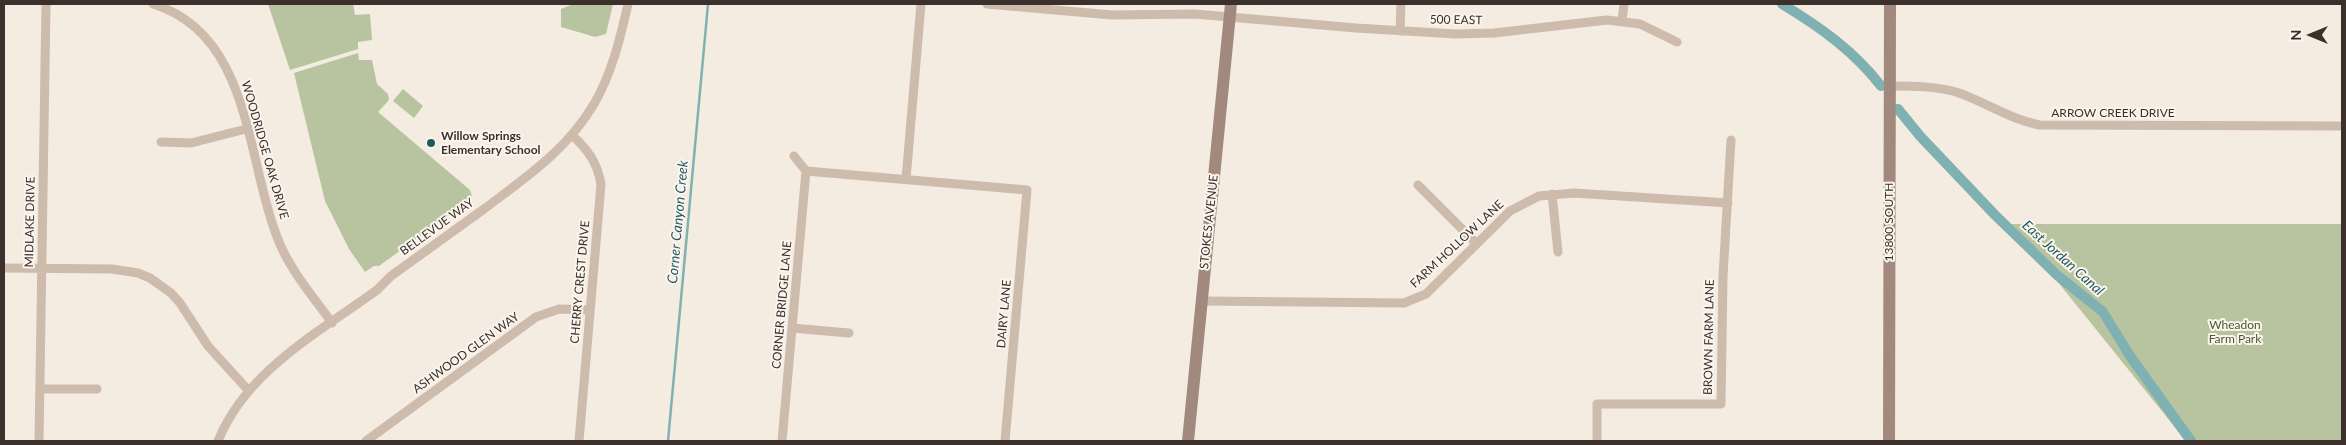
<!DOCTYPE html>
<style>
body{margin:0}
#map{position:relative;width:2346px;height:445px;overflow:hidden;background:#f4ebe1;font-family:Lato,sans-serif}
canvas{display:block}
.frame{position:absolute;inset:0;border:5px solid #3b302b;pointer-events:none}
.north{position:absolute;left:2286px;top:10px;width:50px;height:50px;-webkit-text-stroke:4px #fbf5ee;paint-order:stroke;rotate:270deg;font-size:14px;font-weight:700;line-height:20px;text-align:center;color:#3b302b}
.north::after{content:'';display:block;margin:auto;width:18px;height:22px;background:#3b302b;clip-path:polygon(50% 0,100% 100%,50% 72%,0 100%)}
</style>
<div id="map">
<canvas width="2346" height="445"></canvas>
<div class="frame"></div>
<div class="north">N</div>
</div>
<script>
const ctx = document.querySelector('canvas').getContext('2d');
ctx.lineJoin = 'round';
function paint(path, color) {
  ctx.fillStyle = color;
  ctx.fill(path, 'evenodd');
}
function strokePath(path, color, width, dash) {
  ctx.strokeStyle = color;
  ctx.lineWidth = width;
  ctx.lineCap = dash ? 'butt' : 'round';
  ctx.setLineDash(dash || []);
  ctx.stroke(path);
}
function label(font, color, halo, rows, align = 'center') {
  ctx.font = font + ' Lato,sans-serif';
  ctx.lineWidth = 4;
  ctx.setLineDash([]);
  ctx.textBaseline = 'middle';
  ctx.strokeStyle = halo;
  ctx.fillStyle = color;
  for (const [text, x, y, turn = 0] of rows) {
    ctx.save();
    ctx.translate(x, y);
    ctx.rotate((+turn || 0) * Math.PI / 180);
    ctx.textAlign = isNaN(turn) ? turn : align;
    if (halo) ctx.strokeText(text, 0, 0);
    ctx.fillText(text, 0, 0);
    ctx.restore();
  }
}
const green = new Path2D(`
 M268 4H353L355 15 370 14 372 40 358 42V49L290 70Z
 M573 4H613L606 34 595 37 561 27V9Z
 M358 53 359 60H372L377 84 388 94 389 100 378 112 470 190 472 196 471 199 379 266H374L365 272 349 249 325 201 294 73Z
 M403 89 423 106 414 118 393 101Z
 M2011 224H2342V441H2186Z`);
const stream = new Path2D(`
 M668 441 708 4`);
const canal = new Path2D(`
 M1782 4C1820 27 1854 51 1881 86
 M1898 109 1920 136 1995 215 2057 275 2103 312 2130 356 2191 441`);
const street = new Path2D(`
 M153 4C251 34 246 158 277 237 289 269 312 295 332 323
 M987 4 1112 15 1195 14 1356 28 1456 34 1494 33 1607 20 1640 24 1677 42
 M1622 21 1624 4
 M1400 31 1401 4
 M1890 86C1913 86 1937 86 1959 93 1987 103 2010 119 2039 125L2342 126
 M572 135C588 150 597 162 601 184L579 441
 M161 142 191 143 246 129
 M806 171 1027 190 1005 441
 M906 179 921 4
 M1418 185 1476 243
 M1552 194 1558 252
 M4 268 112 269 138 273 150 278 171 293 180 303 208 346 248 390
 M1202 301 1404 303 1426 294 1510 211 1539 196 1574 193 1728 203
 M792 328 849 333
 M40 389H97
 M39 441 46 4
 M218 441C246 371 318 333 377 290L391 276C422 254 453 231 484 209 525 178 567 150 594 104 612 73 620 39 628 4
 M366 441 536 317 559 309 590 310
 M782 441 806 171 794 156
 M1597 441V404H1721L1723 276 1731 140`);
const secondary = new Path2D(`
 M1188 441 1231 4
 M1889 441 1890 4`);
const markers = [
 [431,143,5,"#1f5a5e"]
];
const streetNames = [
 ["500 EAST",1456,20,1],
 ["ARROW CREEK DRIVE",2113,113],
 ["WOODRIDGE OAK DRIVE",265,150,74],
 ["MIDLAKE DRIVE",30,222,-89],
 ["STOKES AVENUE",1209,222,-84],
 ["13800 SOUTH",1889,222,-90],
 ["BELLEVUE WAY",437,227,-36],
 ["FARM HOLLOW LANE",1457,244,-43],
 ["CHERRY CREST DRIVE",580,282,-85],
 ["CORNER BRIDGE LANE",782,305,-85],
 ["DAIRY LANE",1004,314,-85],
 ["BROWN FARM LANE",1709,337,-89],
 ["ASHWOOD GLEN WAY",466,353,-36]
];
const poiNames = [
 ["Willow Springs",441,136],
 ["Elementary School",441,150]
];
const parkNames = [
 ["Wheadon",2235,325],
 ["Farm Park",2235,339]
];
const waterNames = [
 ["Corner Canyon Creek",678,222,-85],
 ["East Jordan Canal",2063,258,42]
];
paint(green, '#b8c4a0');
strokePath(stream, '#7fb0b2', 2.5);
strokePath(canal, '#7fb0b2', 10);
strokePath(street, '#cdbbac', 9);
strokePath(secondary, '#a18a7d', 12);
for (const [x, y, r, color] of markers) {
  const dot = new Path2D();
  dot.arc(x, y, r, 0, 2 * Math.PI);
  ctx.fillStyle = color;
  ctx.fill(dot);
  strokePath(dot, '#fbf5ee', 2);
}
label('12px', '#3b302b', '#fbf5ee', streetNames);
label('bold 12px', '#3b302b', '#fbf5ee', poiNames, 'left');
label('12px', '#4a5a2e', '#fbf5ee', parkNames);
label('italic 14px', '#1f5a5e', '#fbf5ee', waterNames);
</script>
